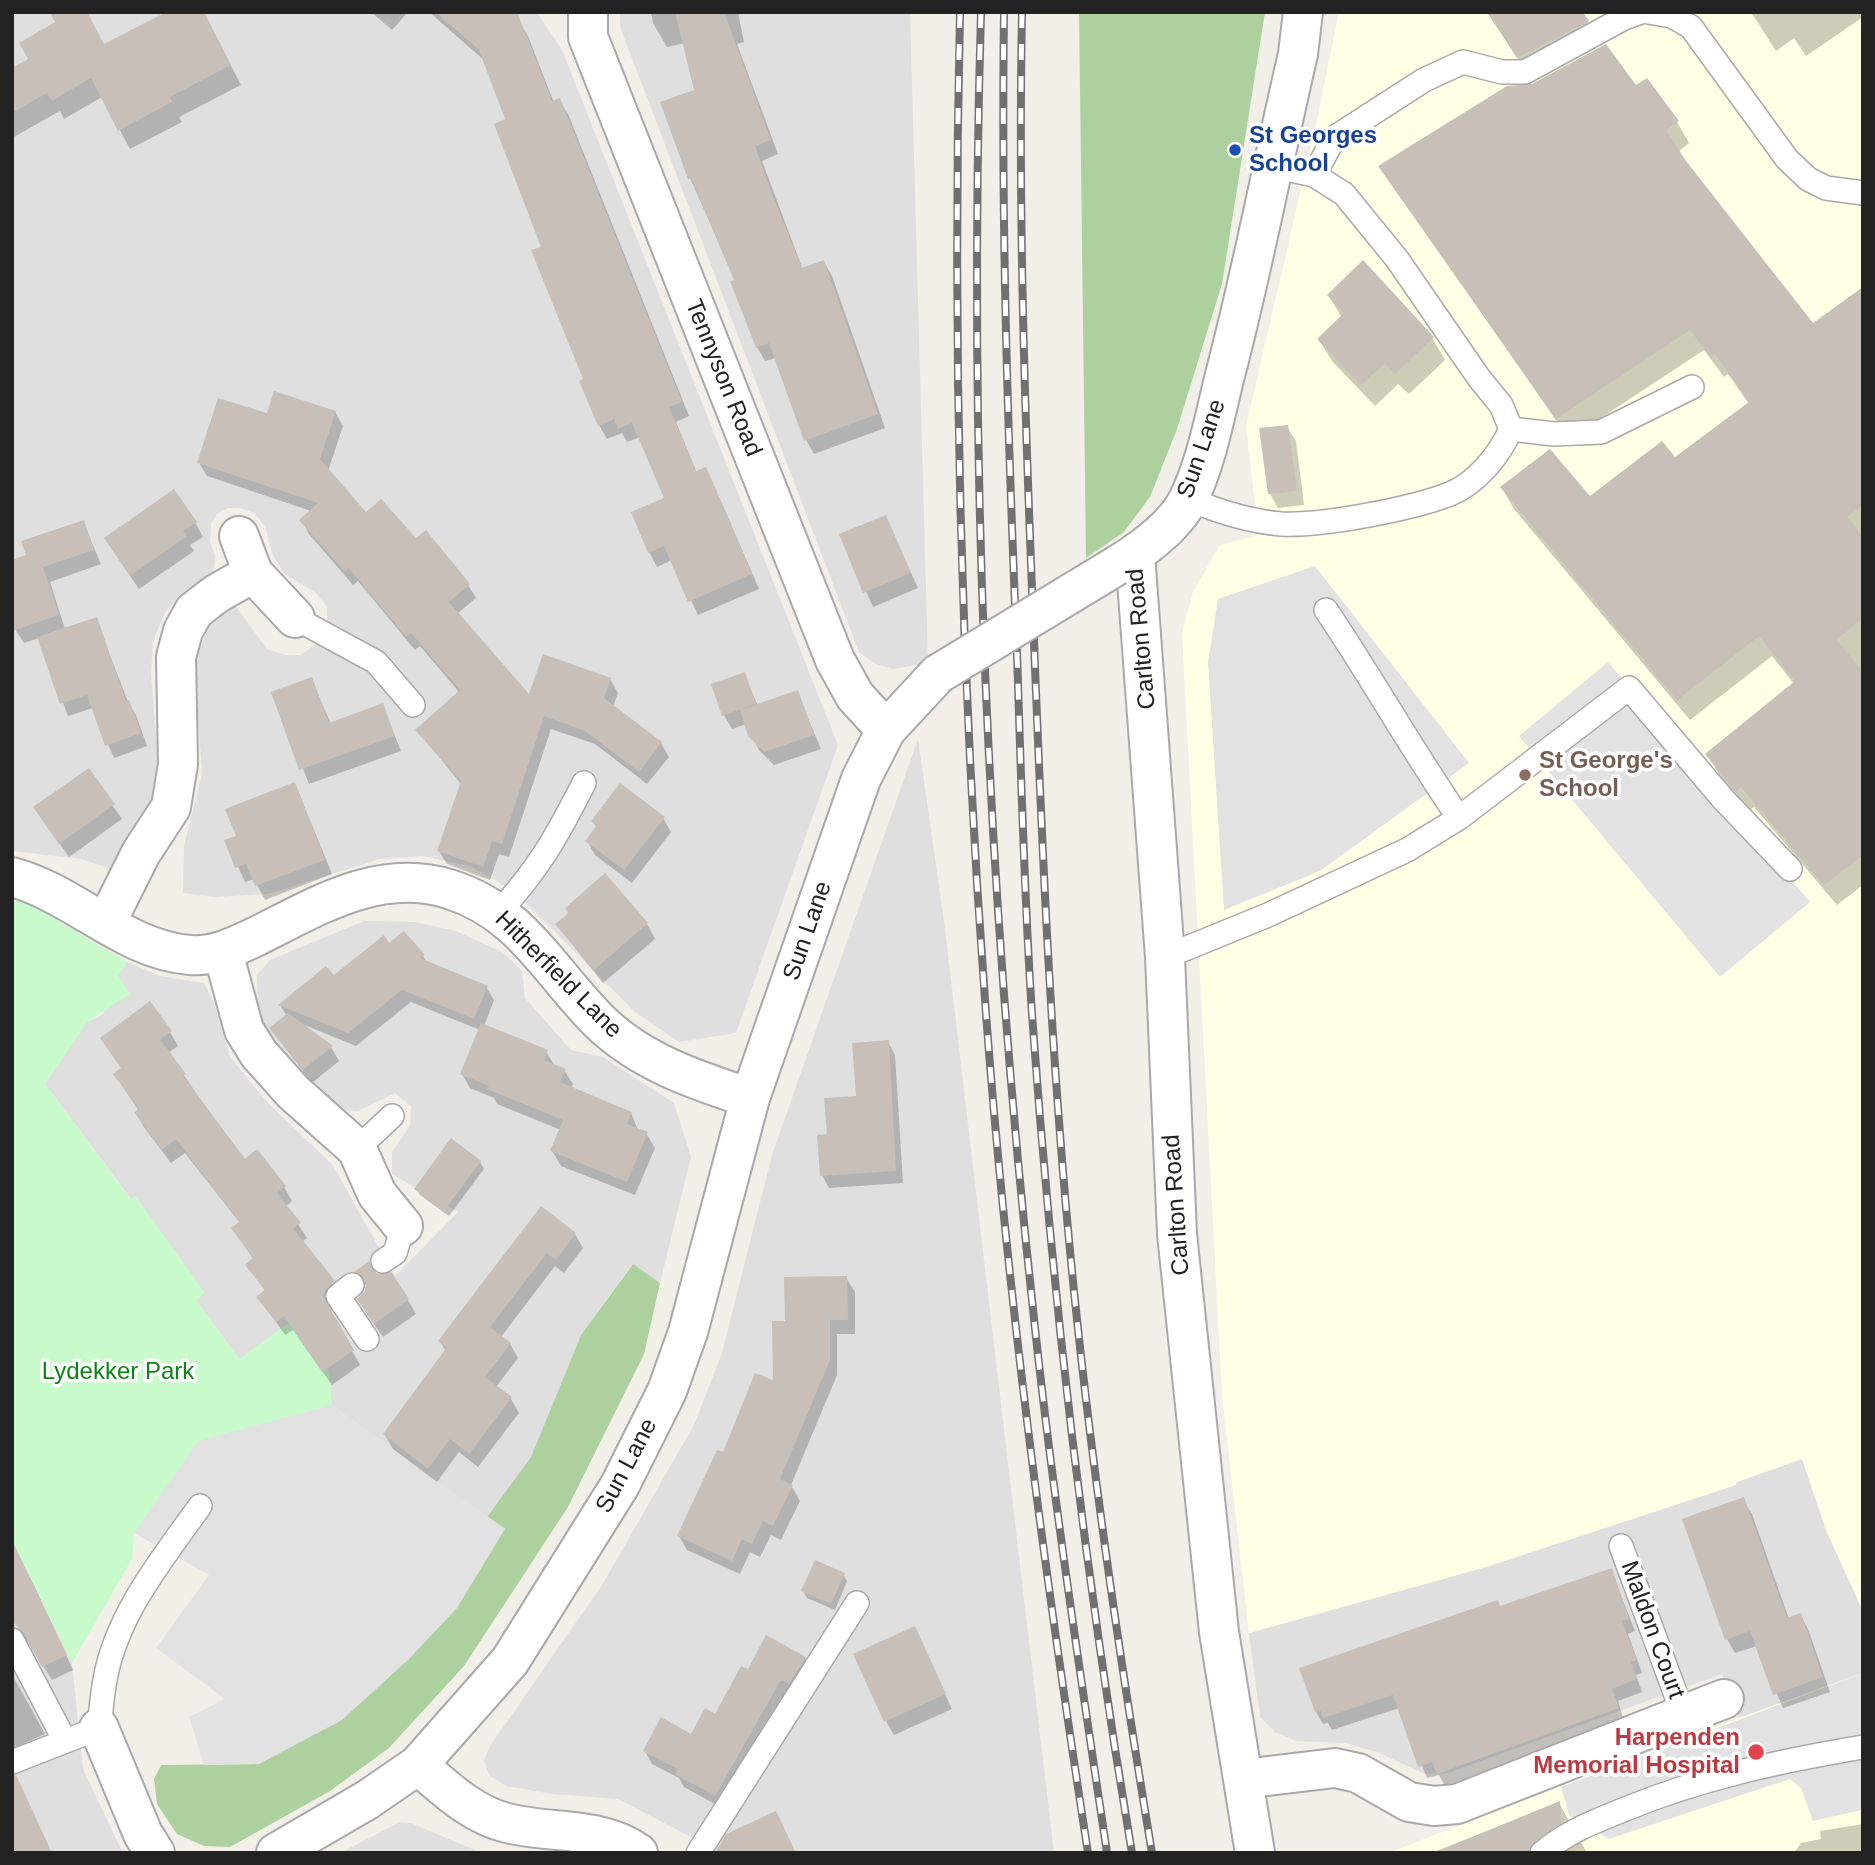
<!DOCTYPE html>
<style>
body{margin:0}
#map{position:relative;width:1875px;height:1865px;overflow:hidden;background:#f2efe9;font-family:Arial,sans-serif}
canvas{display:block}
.frame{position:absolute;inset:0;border:14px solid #222;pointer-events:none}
</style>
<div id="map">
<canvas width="1875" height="1865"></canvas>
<div class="frame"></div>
</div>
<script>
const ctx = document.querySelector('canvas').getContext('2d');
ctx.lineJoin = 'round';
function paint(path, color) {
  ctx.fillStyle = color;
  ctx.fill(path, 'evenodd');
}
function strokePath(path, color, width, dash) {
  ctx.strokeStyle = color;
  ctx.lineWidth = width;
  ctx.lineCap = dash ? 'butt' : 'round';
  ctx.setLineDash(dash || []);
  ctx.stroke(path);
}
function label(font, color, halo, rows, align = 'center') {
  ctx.font = font + ' Arial,sans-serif';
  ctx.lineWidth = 7;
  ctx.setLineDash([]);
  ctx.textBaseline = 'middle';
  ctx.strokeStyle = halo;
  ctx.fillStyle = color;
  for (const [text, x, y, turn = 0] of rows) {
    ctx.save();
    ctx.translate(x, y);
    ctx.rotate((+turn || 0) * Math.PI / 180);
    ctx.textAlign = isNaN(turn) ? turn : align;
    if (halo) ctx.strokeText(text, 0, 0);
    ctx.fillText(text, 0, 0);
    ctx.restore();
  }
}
const residential = new Path2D(`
 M12 12H537L562 50 838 745 736 1033 679 1042 634 1011 515 892 472 867 423 856 380 859 268 894 215 897 183 893 184 846 202 773 194 664 211 621 235 605 267 649 286 655H301L327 636V607L316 593 283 573 272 553 265 526 254 513 240 508H228L217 514 211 524 210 541 215 556 214 568 208 578 186 591 165 612 153 642 151 674 159 771 153 795 112 869 81 859 12 851Z
 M620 12H910L928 663 893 669 876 664 859 652 620 27Z
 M918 739 945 929 1054 1853H697L693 1838 618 1799 552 1794 506 1786 489 1775 484 1760 490 1746 602 1585 694 1425 722 1353 772 1155Z
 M364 921 415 922 456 931 504 953 522 971 525 998 571 1050 603 1057 674 1103 691 1157 660 1283 632 1264 581 1335 531 1457 487 1517 332 1405 328 1371 239 1359 196 1300 204 1292 135 1196 131 1199 45 1084 87 1022 103 1014 117 976 127 962 160 976 204 983 214 1003 230 1057 268 1103 332 1164 395 1276 458 1212 392 1174V1152L410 1126 411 1106 395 1093 358 1111 340 1110 272 1043 258 1010 257 975 270 960Z
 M1802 1459 1827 1533 1863 1611V1673L1739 1718 1722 1674 1448 1773 1425 1774 1377 1752 1345 1743 1296 1741 1275 1732 1260 1717 1249 1633 1486 1567 1735 1485V1483Z
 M21 1559 72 1663 83 1769 123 1853H12V1563Z
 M400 1822 411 1823 482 1853H340Z`);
const education = new Path2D(`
 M1339 12H1863V1611L1827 1532 1802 1459 1736 1482V1485L1486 1567 1249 1633 1222 1395 1182 632 1193 592 1220 545 1265 533 1255 505 1246 426 1316 125Z
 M1863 1673V1853H1388L1739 1718Z`);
const forest = new Path2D(`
 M1079 12H1265L1222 284 1177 429 1150 497 1123 533 1086 558Z
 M633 1264 660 1283 644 1354 568 1507 464 1666 389 1748 330 1791 230 1847 204 1846 177 1834 157 1804 154 1779 161 1765 259 1764 505 1529 487 1517 531 1457 581 1335Z`);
const park = new Path2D(`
 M12 898 29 904 127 962 118 976 130 994 87 1022 45 1084 130 1199 135 1196 205 1293 196 1300 239 1359 294 1319 328 1371 332 1405 198 1442 134 1533 132 1559 72 1663 21 1560 12 1563Z`);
const parking = new Path2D(`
 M1315 566 1469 763 1320 871 1224 910 1208 662 1218 599Z
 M1608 662 1810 902 1720 977 1519 736Z
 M332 1405 505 1529 457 1608 409 1659 342 1720 259 1764 204 1765 189 1717 225 1699 156 1648 209 1575 134 1533 198 1441Z
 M1863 1673 1862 1810 1813 1821 1801 1788 1790 1779 1609 1839 1569 1815 1561 1787Z`);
const shadow = new Path2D(`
 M203 12 241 85 179 117 182 122 130 149 102 97 64 119 60 111 12 138V70L104 46Z
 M371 12H408L392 30Z
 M429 12H491L519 22 528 36 554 103 559 100 568 114 689 416 676 422 697 473 705 469 713 483 759 589 698 615 672 560 657 567 649 552 666 499 640 437 627 442 622 433 607 439 599 425 543 248 508 120 485 61Z
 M651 12H738L744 42 737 44 778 154 762 161 803 270 824 262 832 276 885 428 814 454 806 440 776 358 765 361 757 347 736 281 690 178 696 91 685 43 667 47 653 23Z
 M1487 12H1582L1599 42 1531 78Z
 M1751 12H1863V17L1806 56 1794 38 1776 51Z
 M1636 88 1677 122 1689 143 1678 152 1813 325 1863 289V535L1860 537 1863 540V885L1837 905 1754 807 1749 811 1720 776 1708 755 1794 684 1772 656 1690 720 1514 509 1502 488 1590 499 1674 459 1749 404 1728 374 1724 377 1704 350 1569 439 1380 167Z
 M1329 296 1432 338 1445 360 1409 394 1398 384 1375 406 1332 361 1319 340 1342 318Z
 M335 412 343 426 328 471 366 515 416 541 468 585 476 598 457 614 529 697 610 679 618 693 613 707 661 743 669 757 647 784 595 744 551 729 509 857 499 854 490 880 447 864 439 851 461 784 417 730 460 693 420 646 415 650 358 581 353 585 309 534 301 520 311 511 207 476 199 463 268 416Z
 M1287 427 1296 441 1304 505 1278 508 1270 494 1261 430Z
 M885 517 918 588 873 607 841 535Z
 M83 522 101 564 50 582 65 629 96 619 128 702 136 715 147 746 114 758 93 708 68 716 39 638 24 643 15 629 28 556Z
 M195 522 203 537 190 545 194 551 139 589 114 552Z
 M744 674 758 706 797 692 821 749 774 765 759 750 746 724 732 729 724 715Z
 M311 679 331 724 382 705 401 751 309 784 273 693Z
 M88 770 122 819 69 857 35 808Z
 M295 784 332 874 265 900 254 879 245 882 226 841 238 837Z
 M663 818 671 832 632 883 595 855 587 841 597 828 593 821Z
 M604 875 647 924 655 939 603 983 557 925Z
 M389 945 423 956 427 963 486 987 494 1000 484 1026 546 1052 555 1066 564 1070 573 1084 571 1089 631 1113 638 1130 646 1133 655 1148 635 1195 561 1166 552 1151 561 1130 497 1104 494 1098 470 1088 462 1074 480 1030 411 1002 356 1046 302 1024 331 1047 339 1061 312 1083 271 1029 287 1016 280 1005Z
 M170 1032 178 1046 168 1053 244 1161 284 1187 292 1201 286 1206 307 1238 302 1242 341 1296 333 1305 331 1314 360 1365 332 1385 293 1330 285 1335 259 1297 266 1292 248 1265 254 1260 233 1229 240 1223 185 1153 171 1163 144 1127 136 1113 139 1111 115 1075 122 1069 102 1039Z
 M888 1042 895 1055 903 1183 829 1188 822 1175 829 1136 858 1097Z
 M451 1141 480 1162 484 1169 449 1216 420 1195 416 1189Z
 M542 1209 575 1234 583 1248 564 1273 555 1266 501 1337 510 1344 518 1358 496 1387 511 1399 519 1413 478 1467 459 1452 437 1482 393 1449 385 1435 446 1352 440 1341Z
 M357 1272 377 1276 408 1300 416 1314 383 1337 367 1314V1287Z
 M846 1278 855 1292V1334H837V1375L791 1485 800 1501 781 1540 771 1535 760 1557 750 1552 740 1574 687 1550 679 1536 723 1454 774 1383 787 1323Z
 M1743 1500 1752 1514 1789 1619 1800 1615 1808 1629 1830 1692 1783 1708 1757 1646 1735 1653 1727 1639Z
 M1611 1570 1635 1631 1628 1634 1642 1673 1636 1675 1642 1692 1618 1701 1624 1721 1445 1786 1439 1775 1427 1778 1399 1708 1332 1730 1328 1723 1323 1724 1316 1712 1501 1608Z
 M843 1575 847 1581 835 1610 807 1598 803 1591Z
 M30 1577 73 1670 52 1680 12 1617Z
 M922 1643 952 1709 894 1735 886 1721Z
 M805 1658 812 1671 722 1808 684 1787 679 1778 652 1764 645 1751 692 1736 716 1716 749 1672Z
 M12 1674 45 1734 12 1749Z
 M1559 1803 1587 1853 1434 1852Z
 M1863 1824V1853H1794L1801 1843 1821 1839 1820 1831Z`);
const building = new Path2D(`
 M50 12H87L104 44 166 12H204L231 65 170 97 172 102 118 131 91 78 52 101 47 93 12 113V68L28 59 19 43 55 22Z
 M435 12H517L552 101 560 98 682 402 669 407 696 471 706 467 752 574 688 602 664 546 648 553 631 512 664 498 632 423 618 429 614 419 598 426 579 381 583 379 531 250 541 247 494 124 505 119 479 50Z
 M675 12H724L771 140 755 146 770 189 802 268 824 260 878 414 804 441 769 343 756 348 730 281 734 280 691 178 688 179 660 102 694 90Z
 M1487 12H1583L1589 21 1517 58Z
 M1606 44 1636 85 1647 78 1679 121 1666 130 1686 161 1813 323 1863 287V505L1847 517 1863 537V618L1836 640 1863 672V855L1824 885 1741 787 1736 792 1705 754 1795 681 1759 636 1677 700 1500 487 1550 449 1590 496 1662 441 1675 457 1749 402 1715 354 1711 357 1690 330 1556 419 1378 166 1507 86 1532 84Z
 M1363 260 1434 337 1395 374 1385 363 1361 385 1317 339 1344 313 1327 295Z
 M274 391 336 411 320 459 366 512 381 499 416 538 426 530 470 584 449 602 529 694 543 654 611 678 604 698 662 742 639 772 585 731 544 716 502 844 492 841 483 867 437 851 461 781 415 730 460 690 411 633 406 637 349 568 345 572 299 520 318 503 197 463 218 398 267 413Z
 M1288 425 1297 491 1268 494 1259 428Z
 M174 489 197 522 183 531 187 536 130 576 104 538Z
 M886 515 911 573 863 593 839 534Z
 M84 520 94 550 43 567 59 615 12 631V560L26 555 21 541Z
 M97 617 126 701 129 700 141 733 105 746 87 695 60 704 37 637Z
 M745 672 756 704 722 716 711 684Z
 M312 677 329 723 383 703 395 736 299 770 271 692Z
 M798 690 814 735 764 752 748 736 740 710Z
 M89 768 115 804 59 844 33 807Z
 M295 782 325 860 255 886 246 864 235 868 224 840 236 836 225 809Z
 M620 783 665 817 624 870 585 841 597 825 591 821Z
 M605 873 648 923 594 970 555 924 569 913 565 908Z
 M404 931 425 955 420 958 488 986 474 1019 402 990 348 1033 278 1005 326 966 334 975 384 935 389 943Z
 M150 1001 172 1031 160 1039 186 1074 183 1076 245 1159 257 1149 286 1186 277 1193 301 1223 293 1228 335 1281 325 1290 324 1298 354 1350 322 1372 284 1316 276 1322 256 1297 265 1290 245 1265 253 1258 231 1228 239 1222 176 1139 162 1150 134 1112 139 1109 113 1074 121 1068 100 1038Z
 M288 1013 333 1046 303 1070 269 1028Z
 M481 1023 548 1050 544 1060 566 1069 560 1082 632 1112 627 1124 648 1132 627 1182 550 1151 563 1120 487 1089 489 1086 460 1074Z
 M889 1040 896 1171 820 1176 817 1135 827 1134 824 1098 856 1096 852 1043Z
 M451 1138 481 1161 444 1211 414 1189Z
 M541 1206 576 1233 556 1260 547 1253 490 1327 511 1343 485 1377 512 1397 469 1454 450 1439 428 1469 383 1434 447 1347 438 1341Z
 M369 1261 377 1274 391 1272 409 1299 374 1324 357 1299 365 1291 366 1284 363 1276 354 1272Z
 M847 1276 848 1320H830V1360L780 1479 793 1485 773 1526 763 1521 752 1544 742 1539 732 1561 677 1536 717 1450 723 1452 755 1373 773 1380 772 1321H785L784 1277Z
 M1744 1497 1787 1618 1801 1613 1823 1677 1773 1695 1750 1631 1725 1640 1682 1519Z
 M12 1540 67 1655 42 1667 24 1633 12 1621Z
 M815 1560 845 1573 831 1604 801 1591Z
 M1612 1568 1629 1619 1622 1621 1637 1660 1631 1662 1637 1679 1612 1689 1619 1708 1437 1774 1432 1762 1418 1767 1393 1695 1323 1718 1321 1711 1315 1712 1299 1668 1498 1600 1500 1606Z
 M915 1626 946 1694 884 1722 853 1654Z
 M766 1635 806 1657 789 1684 781 1680 715 1796 675 1774 678 1769 643 1751 661 1717 691 1734 705 1708 715 1714 741 1666 748 1669Z
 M16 1775 52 1853H12V1776Z
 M1560 1801 1561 1823 1533 1842 1528 1853H1433Z
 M776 1811 796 1853H715L726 1834Z`);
const service = new Path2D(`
 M1648 12 1672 16 1691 27 1787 159 1808 179 1826 188 1863 193
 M1314 175 1334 138 1424 80 1463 62 1502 72H1525L1624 18 1641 12
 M1511 429 1554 434 1601 432 1692 387
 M1189 499C1219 512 1248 521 1281 524 1323 526 1411 509 1450 494 1477 483 1500 454 1511 429L1501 405 1479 378 1397 259 1344 194 1314 175 1272 166
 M1326 610C1372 678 1412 750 1459 818
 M295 618 376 662 413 705
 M499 912C540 867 557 836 584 783
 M1165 957 1268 915 1407 850 1459 818 1629 688 1723 799 1790 869
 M357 1149 392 1116
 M383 1261 395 1253 403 1226
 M352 1285 338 1296 367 1339
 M1621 1546 1683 1714
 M12 1640 64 1739
 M12 1762 99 1728C101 1712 102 1695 105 1680 116 1615 163 1558 200 1506
 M698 1853 857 1603
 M1542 1853C1567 1832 1593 1822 1623 1810 1700 1778 1780 1761 1863 1747`);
const minor = new Path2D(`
 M588 12V37L835 660 855 696 886 730
 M239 536 253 573
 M1135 554 1165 957 1177 1234 1219 1632 1255 1853
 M12 877C75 894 124 950 190 955 213 957 234 947 255 937 316 907 378 867 449 889 523 912 549 972 601 1023 643 1063 696 1080 750 1098
 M106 923 141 853 171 807 178 764 176 657 183 631 194 611 216 594 253 573 295 618
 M223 952 244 1030 259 1054 293 1092 357 1149 377 1194 403 1226
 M99 1728 143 1834 155 1853
 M418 1765C445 1788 471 1814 507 1823 550 1834 601 1826 638 1853
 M1243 1779 1335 1768 1358 1773 1409 1802 1434 1806 1457 1804 1724 1699`);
const tertiary = new Path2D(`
 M1116 566C1142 550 1176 526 1189 498 1207 460 1215 415 1225 375 1253 269 1273 161 1298 54L1303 12
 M276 1853 367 1800 418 1765 510 1661 620 1485 667 1391 688 1332 750 1098 861 779 886 730 938 674`);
const rail = new Path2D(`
 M960 12C952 346 961 681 986 1014 1007 1295 1045 1575 1088 1853
 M981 12C968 451 987 892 1035 1328 1054 1504 1081 1678 1107 1853
 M1004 12C1001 226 1008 439 1017 653 1021 773 1024 894 1032 1014 1052 1295 1085 1575 1132 1853
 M1022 12C1018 214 1025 414 1033 615 1042 853 1052 1092 1078 1329 1097 1504 1123 1679 1152 1853`);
const tertiaryBridge = new Path2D(`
 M938 674 1116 566`);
const markers = [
 [1235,150,7,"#1a4fb4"],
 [1525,775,7,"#8d6e63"],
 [1756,1752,9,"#e0444e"]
];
const transitNames = [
 ["St Georges",1249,136],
 ["School",1249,164]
];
const streetNames = [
 ["Tennyson Road",723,378,68],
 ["Sun Lane",1202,449,-71],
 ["Carlton Road",1142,639,-95],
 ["Sun Lane",808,931,-71],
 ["Hitherfield Lane",558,975,45],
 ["Carlton Road",1177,1205,-94],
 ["Sun Lane",627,1466,-62],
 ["Maldon Court",1652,1630,70]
];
const educationNames = [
 ["St George's",1539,761],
 ["School",1539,789]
];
const parkNames = [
 ["Lydekker Park",118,1372]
];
const healthNames = [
 ["Harpenden",1740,1738],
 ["Memorial Hospital",1740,1766]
];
paint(residential, '#e0dfdf');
paint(education, '#ffffe5');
paint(forest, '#add19e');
paint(park, '#c8facc');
paint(parking, '#e2e2e2');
paint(shadow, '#0003');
paint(building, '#c7bfb8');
strokePath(service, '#a9a9a9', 26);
strokePath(minor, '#a9a9a9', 42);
strokePath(tertiary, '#a9a9a9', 42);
strokePath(service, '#fff', 23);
strokePath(minor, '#fff', 38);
strokePath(tertiary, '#fff', 38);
strokePath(rail, '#707070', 8);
strokePath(rail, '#fff', 5, [16]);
strokePath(tertiaryBridge, '#a9a9a9', 42, []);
strokePath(tertiaryBridge, '#fff', 38);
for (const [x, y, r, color] of markers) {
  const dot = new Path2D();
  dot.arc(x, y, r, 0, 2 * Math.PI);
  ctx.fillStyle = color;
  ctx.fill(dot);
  strokePath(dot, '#fff', 2.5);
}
label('bold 24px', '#164399', '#fff', transitNames, 'left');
label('24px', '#222', '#fff', streetNames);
label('bold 24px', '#785e54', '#fff', educationNames, 'left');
label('24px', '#0c8416', '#fff', parkNames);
label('bold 24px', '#be3a42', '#fff', healthNames, 'right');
</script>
